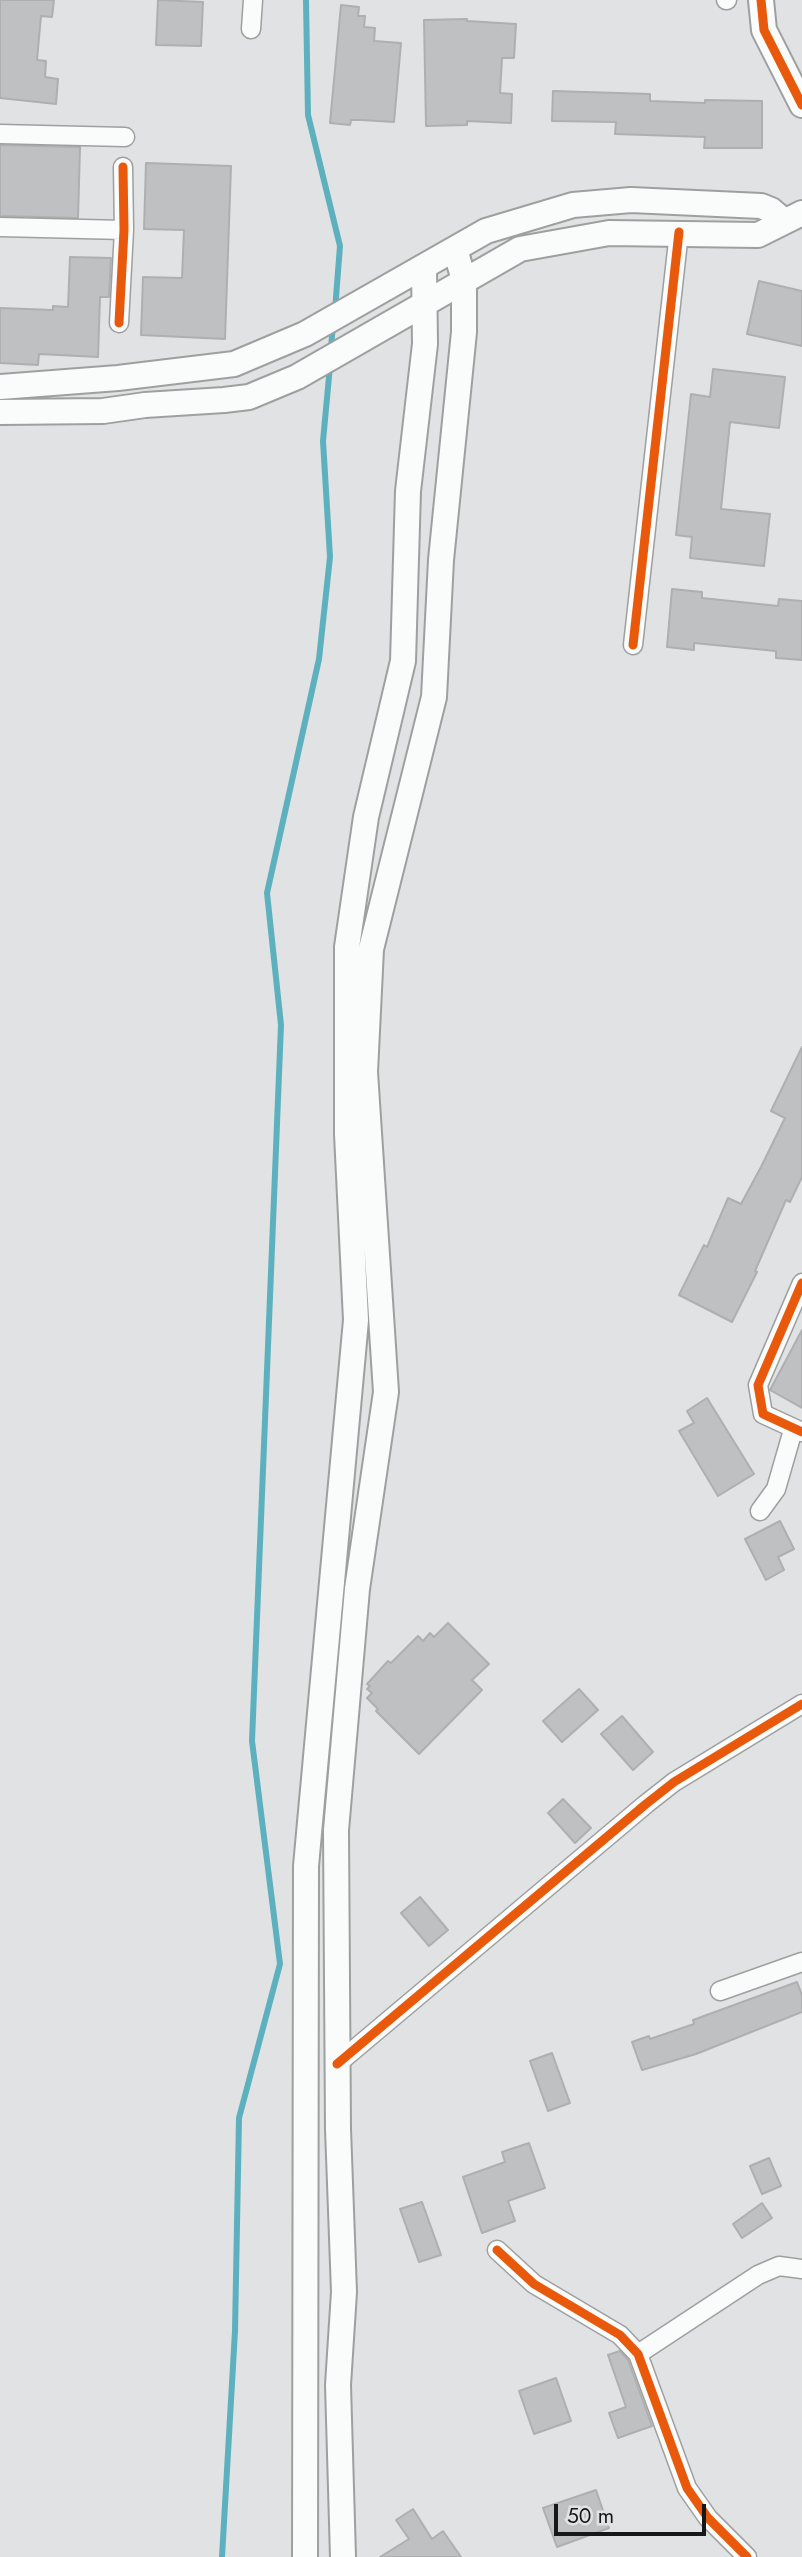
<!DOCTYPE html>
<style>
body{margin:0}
#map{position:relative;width:802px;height:2557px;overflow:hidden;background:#e1e2e3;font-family:Jost,sans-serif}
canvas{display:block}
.scale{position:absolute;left:554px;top:2504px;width:152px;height:32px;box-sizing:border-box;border:4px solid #161718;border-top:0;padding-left:9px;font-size:21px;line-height:24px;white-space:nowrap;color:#161718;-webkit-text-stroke:5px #e0e3e4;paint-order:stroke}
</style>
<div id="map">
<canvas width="802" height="2557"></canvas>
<div class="scale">50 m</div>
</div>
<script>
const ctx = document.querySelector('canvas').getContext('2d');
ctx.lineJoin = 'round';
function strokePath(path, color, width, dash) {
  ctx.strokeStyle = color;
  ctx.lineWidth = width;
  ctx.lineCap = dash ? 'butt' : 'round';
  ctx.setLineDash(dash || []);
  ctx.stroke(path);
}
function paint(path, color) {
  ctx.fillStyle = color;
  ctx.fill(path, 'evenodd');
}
const stream = new Path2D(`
 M306 0 308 115 340 246 335 310
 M331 348 333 324
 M222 2557 235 2331 239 2118 280 1964 252 1741 281 1025 267 893 319 659 330 557 323 441 330 366`);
const building = new Path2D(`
 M0 0H54L52 17 41 16 37 60 46 61 45 77 58 79 56 104 0 98Z
 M158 0 203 2 201 46 156 45Z
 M341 5 359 7 358 16H365L364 27 375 28 374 41 401 43 394 122 362 120H351L350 125 330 123Z
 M467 19V21L516 24 514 58H502L500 93 512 94 511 123 467 121V125L426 126 424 20Z
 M553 91 650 94V101L705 103V100L762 101V148H704L705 137 615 134 616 122 552 121Z
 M0 145 80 147 78 218 0 216Z
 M146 163 231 166 225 339 141 335 143 277 182 278 184 230 144 229Z
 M70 257 111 258 109 297H100L98 357 39 354 38 365 0 363V308L53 310V306L68 307Z
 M759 281 802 291V346L747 334Z
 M713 369 785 377 779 428 730 422 721 509 770 514 764 566 690 558 692 537 676 535 691 394 710 397Z
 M672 589 702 592V598L778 606 779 599 802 601V660L776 658V651L694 643V650L667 647Z
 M802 1047V1177L790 1202 786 1200 755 1271 757 1272 732 1322 679 1295 704 1245 707 1247 728 1198 741 1204 761 1167 785 1118 771 1111Z
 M802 1330V1408L770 1390Z
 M707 1398 754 1474 718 1496 679 1431 694 1423 687 1411Z
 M780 1521 794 1549 778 1557 784 1570 766 1580 745 1539Z
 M448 1623 489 1664 472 1680 482 1690 419 1754 376 1711 378 1709 367 1698 372 1693 367 1689 370 1686 367 1684 388 1661 391 1663 418 1636 423 1641 430 1633 434 1637Z
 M579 1689 598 1710 562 1742 543 1721Z
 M622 1716 653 1752 633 1770 601 1734Z
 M563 1799 591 1828 575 1843 548 1813Z
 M420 1897 448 1930 429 1946 401 1913Z
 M797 1982 802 1995V2012L696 2054 642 2070 632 2042 649 2036 650 2039 694 2024 693 2020Z
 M552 2053 570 2103 548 2111 530 2061Z
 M529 2143 545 2188 508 2201 515 2221 482 2233 463 2177 505 2162 502 2152Z
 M769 2158 781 2186 762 2194 750 2166Z
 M422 2202 441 2255 419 2262 400 2209Z
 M762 2203 772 2218 742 2238 733 2224Z
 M620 2351 628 2360 652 2426 618 2438 609 2413 626 2407 608 2355Z
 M556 2378 571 2421 534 2434 519 2391Z
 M596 2490 609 2528 557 2547 543 2508Z
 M413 2509 432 2539 443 2531 461 2557H380L409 2539 396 2520Z`);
const street = new Path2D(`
 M726 0H727
 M251 29 253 0
 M0 134 125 137
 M0 227 124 230
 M119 323 124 230 123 167
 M633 645 679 232
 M802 1283 758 1385 763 1414 802 1432
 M760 1511 776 1489 793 1430
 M720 1991 802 1962
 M337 2064 646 1804 674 1782 802 1704
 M497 2250 534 2284 620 2335 638 2354 687 2488 708 2518 747 2557
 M638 2354 758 2275 779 2266 802 2269`);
const secondary = new Path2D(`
 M761 0 764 30 802 105
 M0 387 118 378 234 364 305 334 486 231 573 205 631 200 761 206 771 210 784 221
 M0 412 103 411 145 405 224 400 249 397 297 377 520 249 609 233 758 235 802 213
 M305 2557 306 1866 356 1320 347 1134V947L366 817 403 661 408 491 425 344 424 268
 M343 2557 338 2385 344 2292 338 2129 336 1830 357 1589 386 1392 365 1072 371 949 434 697 441 560 464 332V280L455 249`);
const cycleway = new Path2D(`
 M761 0 764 30 802 105
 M119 323 124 230 123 167
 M633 645 679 232
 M802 1283 758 1385 763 1414 802 1432
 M337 2064 646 1804 674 1782 802 1704
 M497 2250 534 2284 620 2335 638 2354 687 2488 708 2518 747 2557`);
strokePath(stream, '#5db0be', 6);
paint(building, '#bfc0c1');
strokePath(building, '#aeafb0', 2);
strokePath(street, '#9ea0a0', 21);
strokePath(secondary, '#9ea0a0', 28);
strokePath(street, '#fafbfb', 18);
strokePath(secondary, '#fafbfb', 24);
strokePath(cycleway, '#e8590c', 9);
</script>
